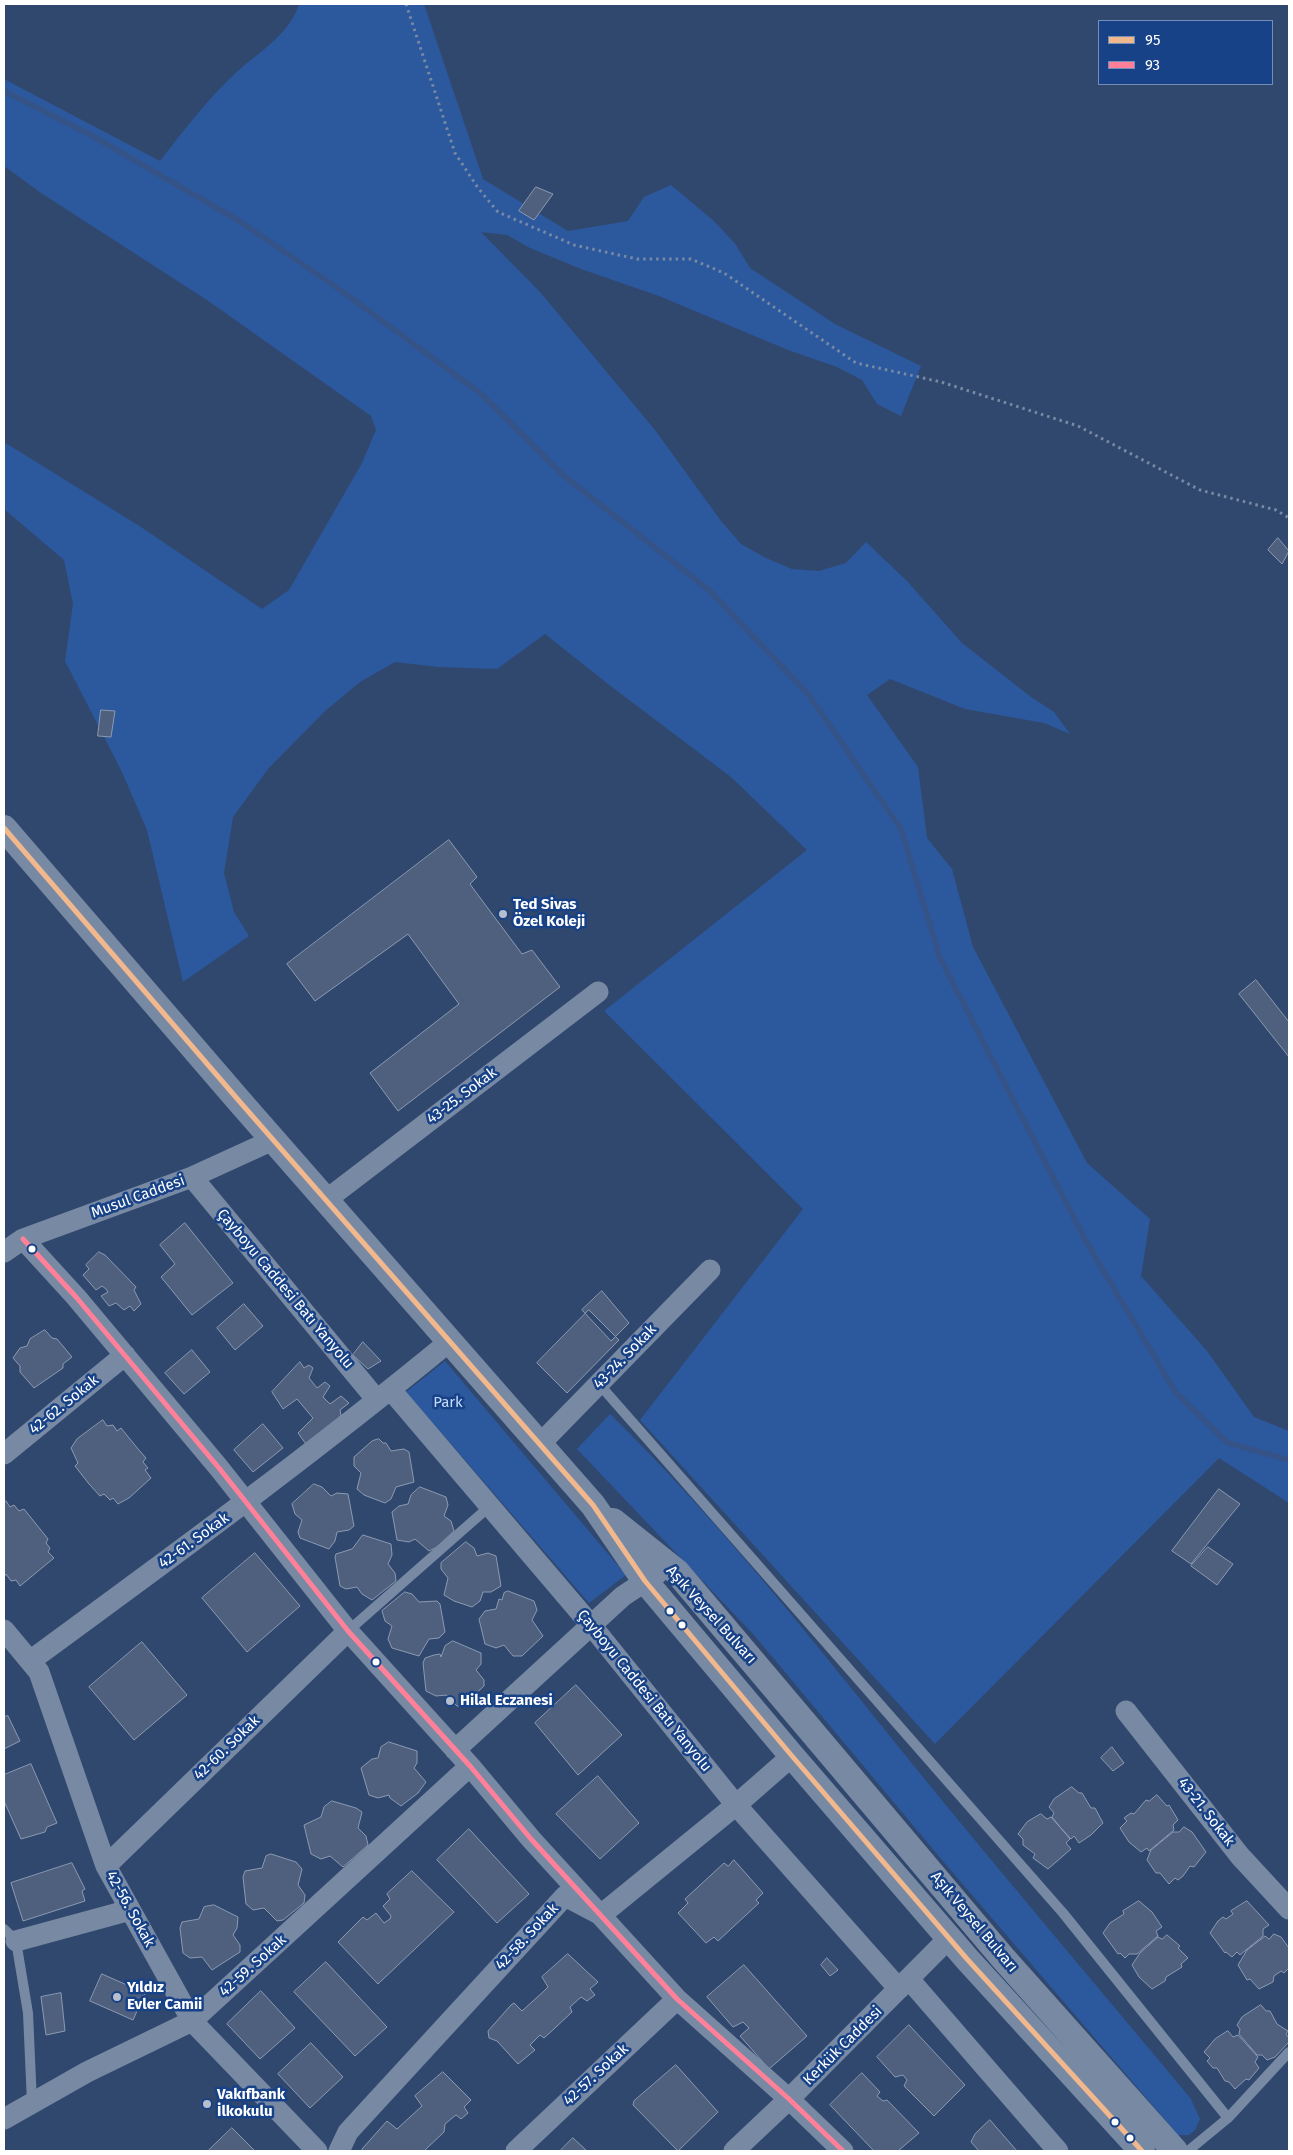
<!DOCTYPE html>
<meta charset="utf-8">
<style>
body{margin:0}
#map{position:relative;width:1293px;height:2155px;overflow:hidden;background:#31486e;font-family:"Fira Sans",sans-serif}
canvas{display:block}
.frame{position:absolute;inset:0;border:5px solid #fff;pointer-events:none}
.legend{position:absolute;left:1098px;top:20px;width:175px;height:65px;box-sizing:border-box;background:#184287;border:1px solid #748eb7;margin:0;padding:6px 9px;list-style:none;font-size:15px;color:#fff}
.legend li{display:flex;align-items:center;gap:10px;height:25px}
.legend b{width:25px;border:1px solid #748eb7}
</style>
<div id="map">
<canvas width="1293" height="2155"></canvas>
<div class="frame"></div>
<ul class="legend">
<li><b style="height:6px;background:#f1b78d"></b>95</li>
<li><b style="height:6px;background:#ff8098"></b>93</li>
</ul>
</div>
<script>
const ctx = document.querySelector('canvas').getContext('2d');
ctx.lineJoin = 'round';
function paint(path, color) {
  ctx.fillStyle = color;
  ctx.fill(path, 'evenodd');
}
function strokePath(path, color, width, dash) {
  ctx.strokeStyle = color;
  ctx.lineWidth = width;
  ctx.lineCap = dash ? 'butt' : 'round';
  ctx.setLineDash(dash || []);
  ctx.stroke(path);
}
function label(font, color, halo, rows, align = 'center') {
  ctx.font = font + ' "Fira Sans",sans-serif';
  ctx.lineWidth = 5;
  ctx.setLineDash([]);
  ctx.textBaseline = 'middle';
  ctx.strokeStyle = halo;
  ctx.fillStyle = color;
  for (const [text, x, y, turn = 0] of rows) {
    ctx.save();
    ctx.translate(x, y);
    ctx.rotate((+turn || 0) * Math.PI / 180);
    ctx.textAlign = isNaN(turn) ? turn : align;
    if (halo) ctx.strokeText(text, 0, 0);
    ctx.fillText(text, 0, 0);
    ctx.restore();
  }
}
const green = new Path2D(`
 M299 4H424L483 179 568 231 628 221 644 197 671 185 715 222 736 245 750 268 835 324 921 366 901 416 877 404 862 380 837 367 788 350 659 296 581 269 530 248 507 235 481 232 540 292 655 430 721 521 741 544 766 558 792 569 819 571 846 563 866 542 907 581 962 643 1031 697 1054 712 1070 734 1044 723 965 709 890 679 867 695 918 767 927 838 952 869 973 947 1087 1163 1150 1219 1141 1276 1207 1351 1254 1417 1289 1431V1503L1219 1458 935 1744 640 1420 803 1209 604 1011 807 850 731 777 608 684 545 634 497 669 438 667 395 662 360 682 325 711 268 769 233 817 224 873 234 912 249 936 183 982 147 830 122 772 65 661 73 604 64 560 4 509V442L141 527 262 609 289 590 362 463 376 430 371 416 207 300 41 193 4 166V79L160 161C184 130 209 97 238 71 260 51 290 34 299 4Z
 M445 1361 626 1575 589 1603 406 1392Z
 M610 1414C721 1522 816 1645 914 1766 1005 1878 1099 1988 1191 2099L1200 2119 1195 2130 1189 2135H1178L942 1860 754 1635 577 1449Z`);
const stream = new Path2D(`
 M4 91 89 134 236 219 339 289 480 393 563 475 710 591 808 694 901 829 940 958 1087 1243 1176 1393 1228 1443 1289 1460`);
const building = new Path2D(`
 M536 187 553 194 534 220 519 211Z
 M1278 538 1289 551 1282 564 1268 550Z
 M101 710 115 711 111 737 98 736Z
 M449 840 477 877 470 884 475 891 522 954 532 950 560 987 398 1111 370 1073 459 1004 408 934 315 1001 287 964Z
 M1256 980 1289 1022V1057L1239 994Z
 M185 1223 233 1283 192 1315 161 1277 175 1264 160 1245Z
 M99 1252 105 1255 136 1287 134 1290 141 1304 134 1311 130 1306 124 1310 116 1303 109 1306 101 1296 108 1292 106 1289 102 1286 96 1290 83 1275 89 1269 86 1265Z
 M602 1291 629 1323 611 1341 582 1310Z
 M244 1304 263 1326 235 1350 217 1328Z
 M589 1310 619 1340 567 1393 537 1363Z
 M45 1330 52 1338 57 1339 72 1357 63 1364V1368L34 1388 20 1372V1366L13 1358 20 1348 27 1346 30 1339Z
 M363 1342 381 1361 368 1369 353 1355Z
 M192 1350 210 1372 184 1394 165 1373Z
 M300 1362 304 1368 309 1365 313 1368 309 1378 317 1388 325 1382 330 1386 323 1397 330 1404 341 1396 349 1403 340 1410 341 1415 311 1451 298 1433 313 1418 297 1399 283 1409 272 1392Z
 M103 1420 107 1426 113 1425 117 1431 121 1428 138 1449 146 1458 143 1462 148 1468 145 1470 151 1478 129 1498 118 1504 113 1498 110 1500 104 1494 100 1496 89 1484 75 1466 78 1463 71 1448 77 1439Z
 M263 1424 283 1448 253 1472 234 1450Z
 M379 1439 383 1443H386L391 1451 404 1449 409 1452 414 1482 396 1487 391 1499 385 1503 364 1495 357 1489 361 1473 354 1466V1457L372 1441Z
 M314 1484 322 1487 331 1496 337 1493 348 1494 354 1526 349 1530 337 1532 335 1541 329 1549 300 1538 298 1532 302 1520 295 1514 292 1504Z
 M420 1487 446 1497 448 1505 444 1516 451 1521 454 1531 437 1547 429 1551 415 1539 409 1542 397 1540 392 1512 399 1506 408 1504 411 1495Z
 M1219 1489 1240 1504 1191 1564 1172 1551Z
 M6 1501 10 1507 14 1505 19 1511 24 1509 48 1539 46 1543 50 1548 48 1552 54 1558 20 1586 16 1580 11 1581 6 1574 4 1577V1503Z
 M363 1535 391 1544 392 1555 388 1564 395 1573 396 1581 372 1600 362 1594 357 1587 346 1589 340 1586 335 1557 336 1554 352 1549Z
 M466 1542 474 1548 477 1556 488 1553 496 1556 501 1586 491 1592H483L480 1601 472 1607 454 1601 444 1595 448 1578 441 1569V1563Z
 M1208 1547 1233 1564 1217 1585 1191 1566Z
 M255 1553 300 1606 247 1652 202 1598Z
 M508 1591 534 1601 537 1610 532 1620 543 1636 522 1656H513L504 1645 496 1648 485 1644 479 1619 485 1611 496 1609 499 1599 502 1600 504 1593Z
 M405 1592 412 1594 419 1602 437 1601 440 1604 445 1632 439 1638 429 1639 419 1656 392 1648 388 1639 392 1626 385 1621 382 1611Z
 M453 1641 481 1653V1664L476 1670 484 1680V1686L462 1706H457L446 1695 436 1696 426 1691 423 1663 425 1658 434 1655 440 1654 441 1657 445 1646Z
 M142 1642 187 1695 134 1740 89 1687Z
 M576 1685 622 1735 578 1775 535 1723Z
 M8 1716 20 1741 4 1749V1717Z
 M389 1742 417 1751V1763L414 1768 426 1782 418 1793 401 1806 390 1798 389 1795 378 1798 369 1795 361 1768 372 1759 378 1758 381 1747Z
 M1112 1747 1124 1763 1113 1771 1101 1758Z
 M31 1764 57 1823 47 1827 45 1832 21 1839 4 1801V1775Z
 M598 1776 639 1823 600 1859 556 1814Z
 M1072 1787 1079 1793H1082L1091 1808H1095L1103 1823 1091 1835 1079 1843 1074 1836 1071 1839 1060 1827 1052 1817 1054 1813 1049 1807 1054 1799Z
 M1157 1795 1167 1806 1169 1805 1178 1820 1173 1825 1174 1830 1149 1851 1147 1848 1141 1852 1129 1842 1120 1828 1127 1821 1124 1818 1131 1813 1134 1814 1146 1800 1149 1801Z
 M332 1801 356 1808 362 1812 358 1828 366 1836 368 1845 343 1867 330 1856 321 1859 311 1854 304 1825 321 1817 324 1807Z
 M1041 1814 1047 1819 1051 1817 1066 1834 1070 1839 1066 1843 1071 1849 1048 1869 1033 1858 1035 1854 1023 1845V1839L1018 1834 1027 1822Z
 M1184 1827 1192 1832 1206 1852 1194 1867 1190 1866 1183 1876 1178 1880 1175 1878 1169 1884 1160 1873H1156L1147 1860 1151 1850 1173 1832H1179Z
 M469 1829 529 1894 497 1923 437 1860Z
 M271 1854 296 1862 302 1869 298 1885 305 1895 304 1903 283 1920 277 1921 264 1908 253 1910 246 1904 243 1877 245 1871 262 1868 266 1856Z
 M734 1860 763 1893 756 1900 759 1903 718 1941 714 1937 706 1943 678 1913 688 1903 685 1899 724 1863 728 1866Z
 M72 1863 85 1889 82 1891 85 1901 23 1921 11 1883Z
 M412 1871 454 1912 378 1984 338 1942 363 1917 367 1920 376 1913 384 1923 390 1919 391 1916 383 1906 390 1899 387 1894Z
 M1139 1901 1152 1912 1162 1927 1156 1931 1158 1936 1137 1954H1129L1125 1958 1120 1953 1118 1954 1103 1933 1110 1923 1124 1914 1123 1911Z
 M1247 1901 1269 1925 1263 1929V1936L1240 1955 1237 1952 1232 1957 1226 1952 1225 1953 1210 1933 1218 1921 1223 1917 1226 1919 1233 1914 1231 1911Z
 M214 1905 238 1917 237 1928 233 1935 240 1945V1952L212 1970 202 1957 190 1958 183 1953 180 1928 182 1922 199 1919 204 1907Z
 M1274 1934 1281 1937 1289 1948V1968L1284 1973 1281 1971 1274 1976 1273 1982 1259 1989 1250 1979 1247 1980 1238 1965 1247 1950 1265 1936 1269 1939Z
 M1167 1935 1180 1946 1178 1948 1188 1958 1181 1964 1182 1967 1166 1977 1165 1981 1152 1989 1139 1977 1132 1965 1140 1953 1158 1937 1162 1939Z
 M568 1954 598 1982 590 1989 595 1995 587 2001 581 1997 570 2007 572 2012 555 2028 544 2038 540 2035 530 2045 535 2050 518 2064 497 2041 489 2038 488 2031 511 2005 514 2003 522 2011 544 1991 548 1987 542 1977Z
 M827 1958 838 1970 830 1976 821 1965Z
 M326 1962 387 2027 355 2056 294 1992Z
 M744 1965 807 2036 769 2069 740 2036 749 2028 743 2022 733 2027 707 1997Z
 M102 1974 145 1993 133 2020 90 2001Z
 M261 1991 295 2028 260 2059 227 2024Z
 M61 1993 65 2031 46 2035 41 1997Z
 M1261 2005 1266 2011H1270L1277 2024 1288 2031 1286 2034 1289 2038V2042L1275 2057 1267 2060 1262 2055H1257L1239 2034 1240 2029 1237 2025 1242 2017Z
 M909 2025 965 2085 934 2116 904 2086 907 2080 903 2075 895 2077 877 2057Z
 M1228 2031 1233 2037 1238 2035 1258 2057 1255 2062 1259 2068 1249 2080 1246 2079 1235 2089 1229 2082 1225 2081 1217 2068H1213L1207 2061 1210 2058 1204 2052 1215 2039Z
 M311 2043 343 2077 310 2108 278 2074Z
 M676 2065 718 2112 678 2151 633 2105 634 2101Z
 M443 2072 471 2100 464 2107 468 2113 461 2119 456 2115 451 2119 445 2124 444 2132 424 2151H363L362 2149 387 2121 397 2129 422 2106 415 2096Z
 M862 2073 880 2092 877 2096 883 2101 887 2100 919 2133 898 2151H874L830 2105Z
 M990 2120 1017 2151H979L971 2142 975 2134Z
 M232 2128 255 2151H208Z
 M573 2138 587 2151H560Z`);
const path = new Path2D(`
 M406 4 455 153 478 188 498 212 574 245 637 259H691L724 273 856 363 941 382 1078 426 1200 490 1276 510 1289 518`);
const service = new Path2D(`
 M599 1384 1063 1913 1228 2118
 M348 1631 490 1506
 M4 1929 16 1941 28 2013 32 2103
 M1188 2151 1228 2118 1289 2052`);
const minor = new Path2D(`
 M192 1177 377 1400
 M326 1200 598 992
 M23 1239 76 1297 219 1468 348 1631 470 1766 531 1839 677 1999 789 2099 843 2151
 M4 1252 23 1239 192 1177 273 1140
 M391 1390 591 1625 736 1805 899 1989
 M540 1444 710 1270
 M4 1454 125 1355
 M4 1630 39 1672 106 1866 192 2021 317 2151
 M30 1661C172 1557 314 1453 450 1341
 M1126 1711 1240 1856 1289 1909
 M455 1750 623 1596 658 1573
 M106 1866 348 1631
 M16 1941 130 1910
 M909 1979 1058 2151
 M4 2119 87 2072 192 2021 470 1766
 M339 2151 348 2132 565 1896 601 1915 736 1805 792 1756
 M516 2151 677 1999
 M734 2151 789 2099 949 1938`);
const tertiary = new Path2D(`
 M4 828 240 1102 593 1505 645 1581 792 1756 967 1959 1142 2151
 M613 1521 677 1572 1003 1958 1175 2151`);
const bus1 = new Path2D(`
 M4 828 240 1102 593 1505 645 1581 792 1756 967 1959 1142 2151`);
const bus2 = new Path2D(`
 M23 1239 76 1297 219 1468 348 1631 470 1766 531 1839 677 1999 789 2099 843 2151`);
const markers = [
 [503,914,5,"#b7bfcc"],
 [32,1249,4.5,"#fff"],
 [670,1611,4.5,"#fff"],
 [682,1625,4.5,"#fff"],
 [376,1662,4.5,"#fff"],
 [450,1701,5,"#b7bfcc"],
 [117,1997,5,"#b7bfcc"],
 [207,2104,5,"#b7bfcc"],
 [1115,2122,4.5,"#fff"],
 [1130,2138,4.5,"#fff"]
];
const poiNames = [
 ["Ted Sivas",513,905],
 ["Özel Koleji",513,922],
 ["Hilal Eczanesi",460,1701],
 ["Yıldız",127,1988],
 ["Evler Camii",127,2005],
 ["Vakıfbank",217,2095],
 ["İlkokulu",217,2112]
];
const streetNames = [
 ["43-25. Sokak",462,1096,-37],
 ["Musul Caddesi",138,1197,-20],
 ["Çayboyu Caddesi Batı Yanyolu",285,1289,50],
 ["43-24. Sokak",625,1357,-46],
 ["42-62. Sokak",64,1405,-39],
 ["42-61. Sokak",194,1541,-36],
 ["Aşık Veysel Bulvarı",711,1615,48],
 ["Çayboyu Caddesi Batı Yanyolu",644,1691,51],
 ["42-60. Sokak",227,1748,-44],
 ["43-21. Sokak",1206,1812,52],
 ["42-56. Sokak",130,1909,61],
 ["Aşık Veysel Bulvarı",974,1922,50],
 ["42-58. Sokak",527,1937,-47],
 ["42-59. Sokak",253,1966,-42],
 ["Kerkük Caddesi",843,2046,-45],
 ["42-57. Sokak",596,2075,-43]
];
const parkNames = [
 ["Park",448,1403]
];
paint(green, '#2c589e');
strokePath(stream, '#355386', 5.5);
paint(building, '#4e607e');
strokePath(building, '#8c9ab2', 1);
strokePath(path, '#7889a4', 3, [2.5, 4]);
strokePath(service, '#7889a4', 10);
strokePath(minor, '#7889a4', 21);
strokePath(tertiary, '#7889a4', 26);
strokePath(bus1, '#f1b78d', 5);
strokePath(bus2, '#ff8098', 5);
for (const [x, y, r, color] of markers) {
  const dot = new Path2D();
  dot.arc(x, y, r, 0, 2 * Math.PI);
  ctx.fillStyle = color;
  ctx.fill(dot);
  strokePath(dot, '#184287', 2);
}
label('bold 15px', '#fff', '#184287', poiNames, 'left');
label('15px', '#fff', '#184287', streetNames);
label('15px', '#c5dafa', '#184287', parkNames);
</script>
